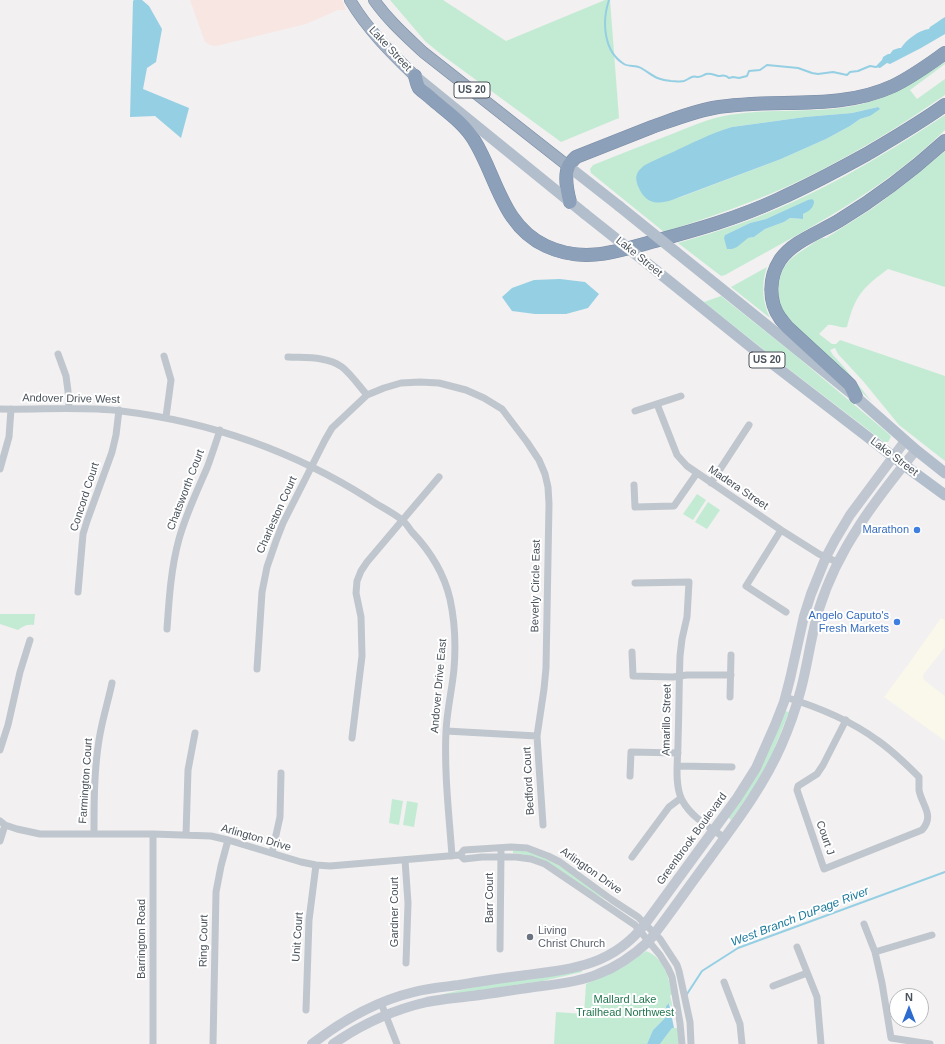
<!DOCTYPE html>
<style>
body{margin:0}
#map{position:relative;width:945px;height:1044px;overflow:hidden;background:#f2f0f0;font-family:Arial,sans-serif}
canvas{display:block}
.north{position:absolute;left:889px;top:988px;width:40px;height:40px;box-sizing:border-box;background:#fff;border:1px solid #b7babd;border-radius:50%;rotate:0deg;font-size:11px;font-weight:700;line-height:16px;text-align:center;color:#4a525b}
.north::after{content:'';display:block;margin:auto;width:14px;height:18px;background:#2d6ccf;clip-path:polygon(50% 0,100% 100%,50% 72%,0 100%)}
</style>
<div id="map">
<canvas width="945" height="1044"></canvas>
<div class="north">N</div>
</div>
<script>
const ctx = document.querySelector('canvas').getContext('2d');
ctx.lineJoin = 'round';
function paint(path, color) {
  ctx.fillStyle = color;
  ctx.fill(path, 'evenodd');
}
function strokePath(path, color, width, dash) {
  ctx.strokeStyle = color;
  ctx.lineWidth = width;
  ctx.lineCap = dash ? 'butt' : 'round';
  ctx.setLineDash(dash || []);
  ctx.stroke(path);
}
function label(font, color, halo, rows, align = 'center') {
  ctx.font = font + ' Arial,sans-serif';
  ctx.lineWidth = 4;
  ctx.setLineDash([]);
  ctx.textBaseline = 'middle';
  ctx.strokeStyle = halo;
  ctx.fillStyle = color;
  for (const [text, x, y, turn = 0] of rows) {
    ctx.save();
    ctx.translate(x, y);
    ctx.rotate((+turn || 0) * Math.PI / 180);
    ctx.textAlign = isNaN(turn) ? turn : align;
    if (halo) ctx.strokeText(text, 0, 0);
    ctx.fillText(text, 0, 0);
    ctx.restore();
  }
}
const commercial = new Path2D(`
 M941 618 945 620V647L923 675 924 680 945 696V741L884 697 907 666Z`);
const medical = new Path2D(`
 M190 0H342L346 10H338L306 24 216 46 210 45 205 42Z`);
const green = new Path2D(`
 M390 0H443L506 41 605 0H610L619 118 561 142 442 55 425 41Z
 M945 62V64L910 90 917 99 945 79V95C899 127 851 156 801 180 757 201 711 217 664 232L591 173 590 169 593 165C619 155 645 144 672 134 690 127 709 118 729 115 763 109 798 112 832 109 879 105 907 87 945 62ZM878 107 870 116 860 119 850 126 826 139 781 159 681 197 664 202 696 141 721 131 732 127 805 117 852 113Z
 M945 115V130C881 193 802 232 725 275L721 276 678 243C698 237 719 231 739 224 812 198 880 158 945 115ZM792 208 803 219 790 218 784 222 765 229 754 237 748 238 725 235 750 223 766 219Z
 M945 151V287L888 269C862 288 855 296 847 327 841 329 834 324 828 325L819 334 832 344H836L840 340 945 376V461L899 425 863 381 838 354 835 348 830 350 833 355 844 367 872 402 796 328C793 325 790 322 787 318 775 301 775 272 792 258 800 251 810 246 818 240L823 238H826L873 208 901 187Z
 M767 267C761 284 762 301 770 318L731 287Z
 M721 296 795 355 889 434 891 437 888 442H884L764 350 704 302Z
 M697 494 706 500 693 520 683 514Z
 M708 502 720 510 707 529 695 522Z
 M0 614H35L34 625C27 624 23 626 18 630L0 624Z
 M785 711 789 712 771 757 755 786 731 820 728 817Z
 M392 799 403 801 399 825 389 823Z
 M407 801 418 803 414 827 403 825Z
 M513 850C545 849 582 882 607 900 599 897 588 890 580 884 559 869 540 855 513 853Z
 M646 951C665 958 668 978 673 995H670L673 1009 669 1003 666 1006 665 1018 653 1030 647 1044H554L556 1012 584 1014 586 984 625 966Z
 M582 970V972L543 981 435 997V996L479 986Z
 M672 1028H679L680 1044H660Z`);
const water = new Path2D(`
 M134 0H142L149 6 162 29 156 62 147 68 143 89 189 108 181 138 155 116 130 117 133 1Z
 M945 17V34L921 48 890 64 887 63 880 68 875 67 882 60 883 57 888 54H890L893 50 899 48H901C906 40 919 30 929 29L930 27C936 23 940 20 945 17Z
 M878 107 880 109 870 116 860 119 850 126 826 139 781 159 672 200C663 203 651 205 644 196 640 192 634 180 637 174 638 171 642 167 645 165 654 160 664 156 673 152 692 143 711 133 732 127L805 117 852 113Z
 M812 199 814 201C814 208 809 211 803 214V219L790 218 784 222 765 229 754 237 748 238 737 247 732 249H727L724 238 725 235 750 223 766 219 808 200Z
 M560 279 585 282 599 294 588 308 566 314H535L512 311 502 297 512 288 534 280Z
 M669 1003 674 1028H672L660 1044H647L653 1030 665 1018 666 1006Z`);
const stream = new Path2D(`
 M609 0C602 21 603 51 624 64 629 67 636 65 641 68 653 75 656 80 671 81 675 81 680 82 684 81 687 80 689 78 692 77 694 76 696 77 698 77 701 77 704 75 706 74 711 73 714 75 718 76 723 76 725 74 729 78L733 77 739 78 747 76 749 71 760 70 767 65 798 68 812 73 818 74 833 72 847 75 850 72 858 71 870 66 876 67
 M687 994 702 971 738 948 945 872`);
const minor = new Path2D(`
 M58 354 66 376 68 391 69 408
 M164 356 171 380 166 417
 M288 357C305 358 327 356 342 367 350 373 360 387 367 395
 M657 404 677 455 687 466 781 530 819 554 837 562
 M0 409C40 410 81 406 121 411 211 422 292 450 369 499 379 506 392 512 402 520 406 523 409 528 412 532 430 551 444 573 450 599 455 622 456 645 454 669 452 690 447 710 446 731 444 772 449 814 452 856
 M635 411 681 396
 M0 469 9 437 11 409
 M711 483 749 425
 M634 485 635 507 674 506 697 473
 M781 530 746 586 786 612
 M635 583 689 582 687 617 682 639 680 656C679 685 679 713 678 742 678 759 674 784 682 800 691 817 709 827 725 838
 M78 592 83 534 87 521 112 452 116 435 119 410
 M167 629C169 599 171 568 179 539 186 514 197 491 207 468 212 455 216 442 220 430
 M632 652 633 676 673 677 687 675H731
 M257 669 262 592 267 567 276 541 283 523 325 440 332 428 367 395 384 388 401 383 420 382 439 383 466 390 484 398 502 409 527 442 539 460 545 474 548 487 549 504 546 668 544 689 537 736 543 825
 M730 697 731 655
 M785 697C818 707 850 720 877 740 893 751 906 764 919 777 919 781 919 786 919 790 922 806 935 815 922 830L824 869 797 790 798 786 817 774 823 765 846 720
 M446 731 537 736
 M352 738 362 656 361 617 356 593 357 581 361 571 367 562 439 477
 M0 750 8 725 20 672 30 640
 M677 766 732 767
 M630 776 631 752 678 753
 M0 821 5 825 17 829 40 834H153L211 836 228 840 301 862 316 865 330 866 460 855 464 859 482 857H516L531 859 545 864 635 925 660 955 668 968 672 977 680 1023 682 1044
 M94 834C94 803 94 771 99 740 102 720 108 702 112 683
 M186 835 188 770 195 733
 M0 841 5 825
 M272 853 280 817 281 773
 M460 855 464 850 511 847 527 848 548 856 560 862 612 900 638 917 660 939 677 965 679 971 690 1022 691 1044
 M632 857 669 807 681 798
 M405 860 408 903 406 963
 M864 924 875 952 882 983 891 1038 930 1044
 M797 947 817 997 821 1044
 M500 949 501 852
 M875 952 932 935
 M724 982 740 1024 742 1044
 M773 986 807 973
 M381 1003 397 1044
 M306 1010 309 920 316 865
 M153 1044V834
 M213 1044 216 892 221 866 228 840`);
const secondary = new Path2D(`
 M312 1044C343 1020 376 1001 414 992 429 988 444 987 459 985 481 981 504 978 526 975 574 969 613 965 645 924L737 798 756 768 775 725 784 702 790 679 804 616 811 594 826 557 835 540 850 515 905 441
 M333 1044C362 1024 392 1010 427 1002 442 999 457 998 472 996 495 993 519 989 542 986 561 984 581 981 598 974 617 967 634 955 649 941 670 914 689 886 710 858 736 822 763 787 781 746 789 728 796 708 801 689 808 663 811 635 819 609 838 548 876 499 916 450`);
const primary = new Path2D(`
 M415 76 585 214
 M568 166 619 206
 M676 252 856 397 916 450 945 473
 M643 260 756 351 904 465 945 495`);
const trunk = new Path2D(`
 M350 0C367 29 391 53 415 76
 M374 0C388 20 406 36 423 52L568 166`);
const motorway = new Path2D(`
 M415 76C416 79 417 85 419 88 423 92 428 95 432 99 446 111 464 123 474 140 497 177 502 226 546 246 584 264 618 251 655 241 696 230 738 218 777 200 808 186 838 170 867 154 894 138 920 123 945 105
 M570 202C567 191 564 175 569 165 571 162 574 159 576 157 601 147 627 137 652 127 672 120 692 112 713 108 773 97 837 112 893 86 912 77 928 65 945 53
 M856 397 850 385 787 327C785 324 782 321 780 318 768 301 769 277 780 260 793 241 821 232 840 220 878 197 913 170 945 141`);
const primaryBridge = new Path2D(`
 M619 206 676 252
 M585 214 643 260`);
const markers = [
 [917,530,4,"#3f7fe0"],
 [897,622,4,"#3f7fe0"],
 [530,937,4,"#6b7280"]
];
const shields = [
 [472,90,36],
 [767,360,36]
];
const shieldNames = [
 ["US 20",472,90],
 ["US 20",767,360]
];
const streetNames = [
 ["Lake Street",390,49,47],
 ["Lake Street",639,257,39],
 ["Andover Drive West",71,399,1],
 ["Lake Street",894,457,37],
 ["Madera Street",738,488,34],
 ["Chatsworth Court",186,490,-69],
 ["Concord Court",85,497,-72],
 ["Charleston Court",277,515,-66],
 ["Beverly Circle East",536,586,-89],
 ["Andover Drive East",439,686,-85],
 ["Amarillo Street",667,720,-89],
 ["Farmington Court",86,781,-86],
 ["Bedford Court",529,781,-93],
 ["Arlington Drive",256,838,16],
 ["Court J",825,838,71],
 ["Greenbrook Boulevard",692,839,-54],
 ["Arlington Drive",591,871,35],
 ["Barr Court",490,898,-90],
 ["Gardner Court",395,912,-90],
 ["Unit Court",298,937,-86],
 ["Barrington Road",142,939,-90],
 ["Ring Court",204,941,-89]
];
const shopNames = [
 ["Marathon",909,530],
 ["Angelo Caputo's",889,616],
 ["Fresh Markets",889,629]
];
const worshipNames = [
 ["Living",538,931],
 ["Christ Church",538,944]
];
const parkNames = [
 ["Mallard Lake",625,1000],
 ["Trailhead Northwest",625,1013]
];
const waterNames = [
 ["West Branch DuPage River",800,917,-21]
];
paint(commercial, '#faf7eb');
paint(medical, '#f8e6e3');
paint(green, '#c3ebd4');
paint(water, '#95cfe3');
strokePath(stream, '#95cfe3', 2);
strokePath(trunk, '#788ba5', 12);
strokePath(motorway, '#788ba5', 14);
strokePath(minor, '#c0c6cd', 7);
strokePath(secondary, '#c0c7d1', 10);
strokePath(primary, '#b2becb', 11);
strokePath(trunk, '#a0afc2', 11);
strokePath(motorway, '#8da0b9', 13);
strokePath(primaryBridge, '#b2becb', 11);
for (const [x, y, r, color] of markers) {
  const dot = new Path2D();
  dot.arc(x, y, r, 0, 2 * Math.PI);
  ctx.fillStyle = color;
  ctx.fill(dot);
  strokePath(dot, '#fff', 1.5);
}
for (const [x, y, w] of shields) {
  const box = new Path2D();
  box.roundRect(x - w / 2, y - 8, w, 16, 3);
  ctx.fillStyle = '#fff';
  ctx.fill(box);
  strokePath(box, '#4a525b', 1);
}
label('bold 10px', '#4a525b', null, shieldNames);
label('11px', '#4a525b', '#fff', streetNames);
label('11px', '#366cbe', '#fff', shopNames, 'right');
label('11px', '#5b616d', '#fff', worshipNames, 'left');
label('11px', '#21754f', '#fff', parkNames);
label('italic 12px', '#1c7b9c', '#fff', waterNames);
</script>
